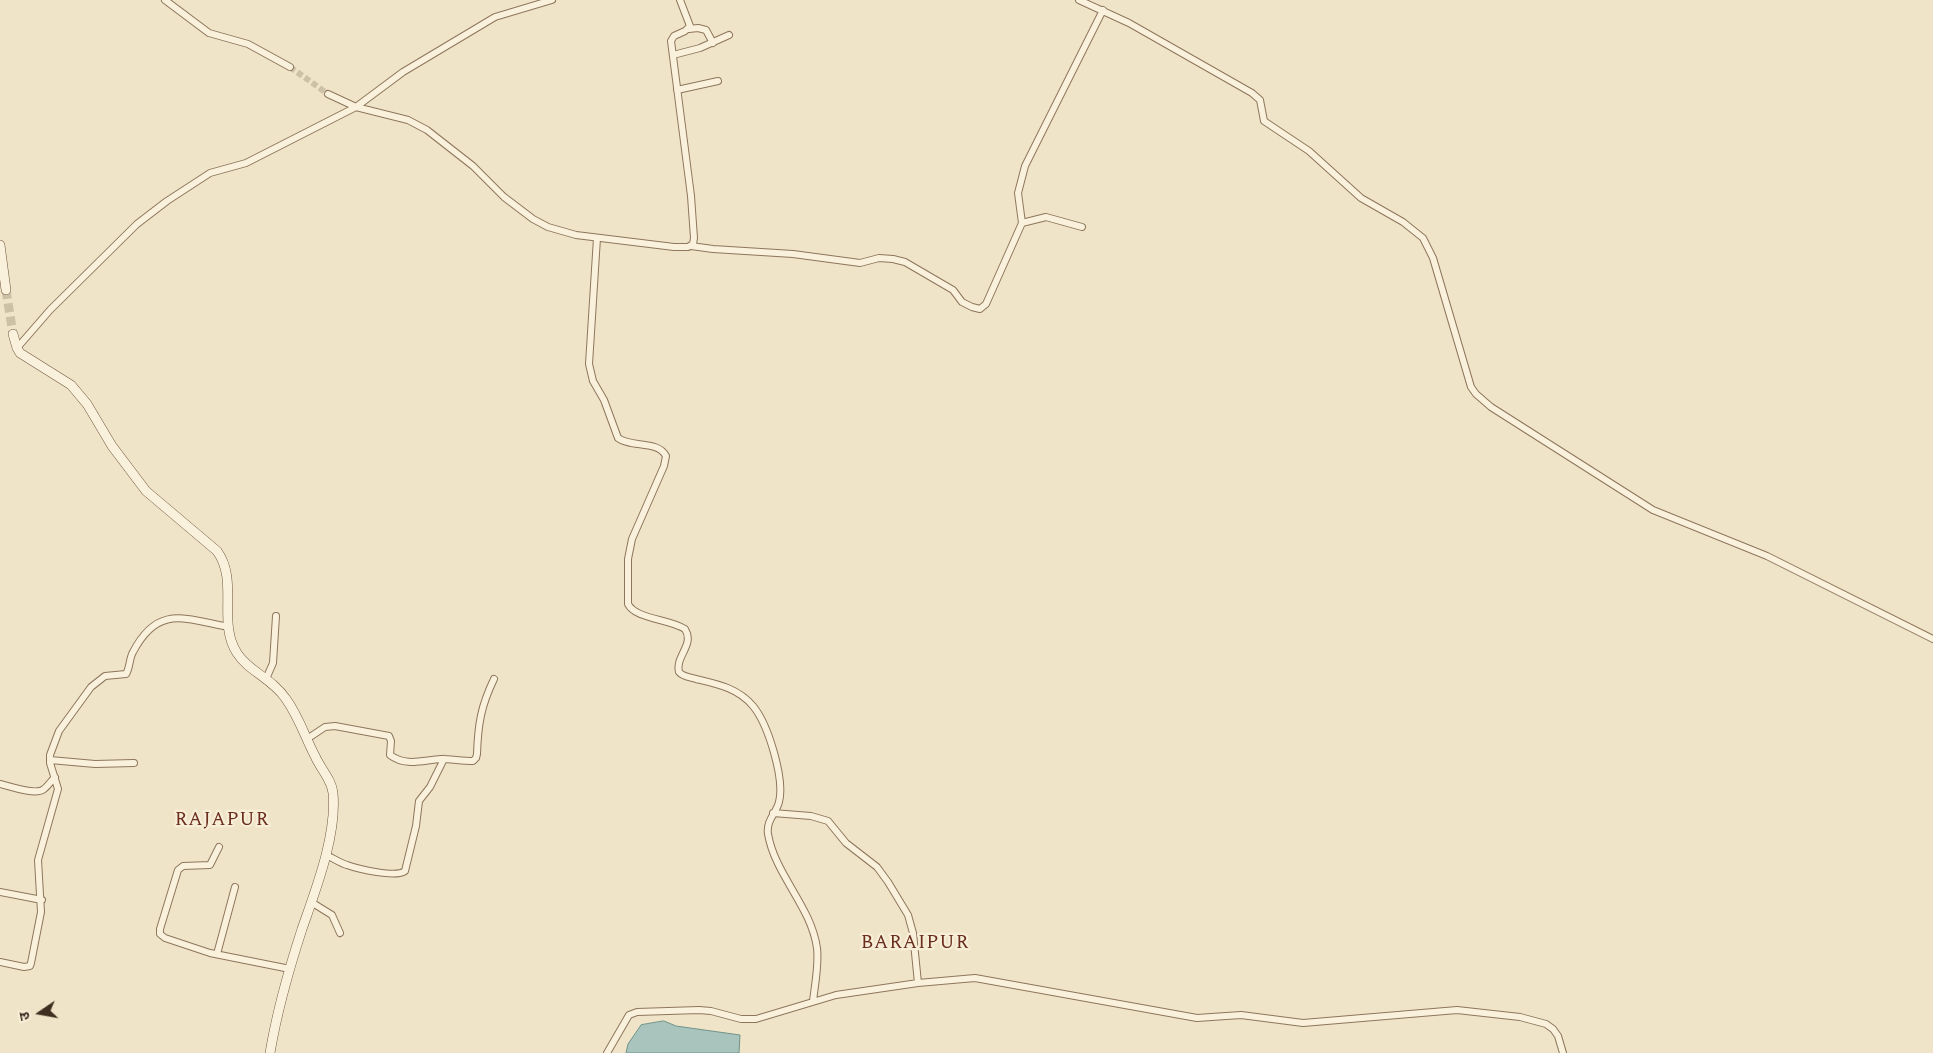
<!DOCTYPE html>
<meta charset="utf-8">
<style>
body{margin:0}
#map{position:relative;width:1933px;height:1053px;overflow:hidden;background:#f0e4c8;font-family:Spectral,"Noto Sans Devanagari",serif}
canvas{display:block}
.north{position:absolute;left:15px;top:988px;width:50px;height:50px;-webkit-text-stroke:4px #f7eed8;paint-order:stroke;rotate:258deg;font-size:14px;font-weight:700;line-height:20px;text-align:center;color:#3d2e20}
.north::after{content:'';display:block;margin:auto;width:18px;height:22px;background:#3d2e20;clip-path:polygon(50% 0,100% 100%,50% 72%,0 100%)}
</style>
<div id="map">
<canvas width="1933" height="1053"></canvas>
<div class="north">उ</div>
</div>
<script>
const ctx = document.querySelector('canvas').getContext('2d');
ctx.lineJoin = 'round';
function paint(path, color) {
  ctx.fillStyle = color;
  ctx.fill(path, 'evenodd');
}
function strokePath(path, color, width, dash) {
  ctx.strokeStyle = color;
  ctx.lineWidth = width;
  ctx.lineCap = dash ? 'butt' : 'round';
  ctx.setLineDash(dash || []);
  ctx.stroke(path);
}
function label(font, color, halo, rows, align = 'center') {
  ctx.font = font + ' Spectral,serif';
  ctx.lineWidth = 4.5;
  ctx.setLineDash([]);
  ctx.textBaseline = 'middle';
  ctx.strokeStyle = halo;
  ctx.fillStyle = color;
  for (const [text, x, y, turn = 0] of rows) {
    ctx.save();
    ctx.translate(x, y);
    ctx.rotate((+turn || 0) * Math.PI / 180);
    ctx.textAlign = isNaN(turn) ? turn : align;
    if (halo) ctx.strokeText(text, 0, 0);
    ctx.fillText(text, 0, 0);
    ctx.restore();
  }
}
const water = new Path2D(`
 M664 1021 676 1026 740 1035 739 1053H626L628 1044 641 1025Z`);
const streetTunnel = new Path2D(`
 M290 67 328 94`);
const secondaryTunnel = new Path2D(`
 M6 290 13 334`);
const street = new Path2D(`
 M165 0 209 33 248 44 290 67
 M1079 0 1129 23 1252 93 1260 100 1264 121 1309 151 1361 198 1403 222 1423 238 1433 258 1471 387 1476 394 1491 407 1653 510 1767 556 1933 639
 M689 29 698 28 706 30 713 43
 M673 55 700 48 729 35
 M677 90 718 81
 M328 94 356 107 408 120 427 130 473 166 504 197 533 219 548 227 576 235 674 247H688L693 244 694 238 691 196 671 41 674 36 685 31 690 26 680 0
 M1022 223 1046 217 1082 227
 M597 238 589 364 593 381 604 400 618 438C631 448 658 440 666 456L664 466 632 539 628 559V604C635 619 670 619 685 629 695 645 675 656 679 672 683 677 690 677 696 679 717 684 738 688 753 706 768 724 785 779 779 802 776 814 766 820 768 834 775 875 811 906 817 948 819 965 815 984 813 1001
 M691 246 713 249 793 254 860 263 879 258 893 259 905 262 953 290 962 302 972 307 980 309 986 304 1022 223 1018 193 1025 166 1103 10
 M17 348 50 310 137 224 167 201 210 173 246 163 356 107 403 72 495 17 552 0
 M266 679 273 663 276 616
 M307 739 325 727 335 726 389 736 391 741 390 755C406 767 423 760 441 759 451 759 462 761 473 761L476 758 477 754C478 724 481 706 494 679
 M50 760 95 764 134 763
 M0 784C9 786 36 796 44 789 48 786 51 781 55 777
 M773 813 811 816 828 821 846 843 877 867 888 882 908 915 913 933 918 983
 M219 847 210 865 183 866 178 870 160 929V934L165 938 210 953 290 969
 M326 855C333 858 340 863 347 865 358 869 396 878 405 871L416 826 419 801 430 787 444 759
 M0 892 42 900
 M311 902 332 915 340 933
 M217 954 235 887
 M0 962 24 967 30 966 31 963 41 912 38 860 58 789 50 763V755L59 731 91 687 105 676 126 674C130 668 129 659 133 652 158 604 185 619 229 627
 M607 1053 629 1015 637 1012 699 1010 711 1011 741 1019H756L836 995 918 983 975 978 1197 1018 1241 1015 1303 1023 1457 1010 1520 1017 1546 1024 1553 1029 1558 1036 1563 1053`);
const secondary = new Path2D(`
 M0 245 6 290
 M13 334 17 348 20 353 71 385 87 404 112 446 146 491 217 551C239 581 217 622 237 653 248 671 273 679 286 699 299 717 305 737 315 756 320 768 332 780 333 793 337 835 316 889 302 929 289 969 277 1011 270 1053`);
const quarterNames = [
 ["RAJAPUR",222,821],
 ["BARAIPUR",915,944]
];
paint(water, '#a9c4bc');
strokePath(water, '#6f938a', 1);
strokePath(streetTunnel, '#ccc0a6', 6, [6, 3]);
strokePath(secondaryTunnel, '#ccc0a6', 9, [9, 4.5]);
strokePath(street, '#8d765c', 8);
strokePath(secondary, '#6f573f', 10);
strokePath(street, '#faf1dc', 6);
strokePath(secondary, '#faf1dc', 9);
ctx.letterSpacing = '1px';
label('19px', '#6b2e1e', '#f7eed8', quarterNames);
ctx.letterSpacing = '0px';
</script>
